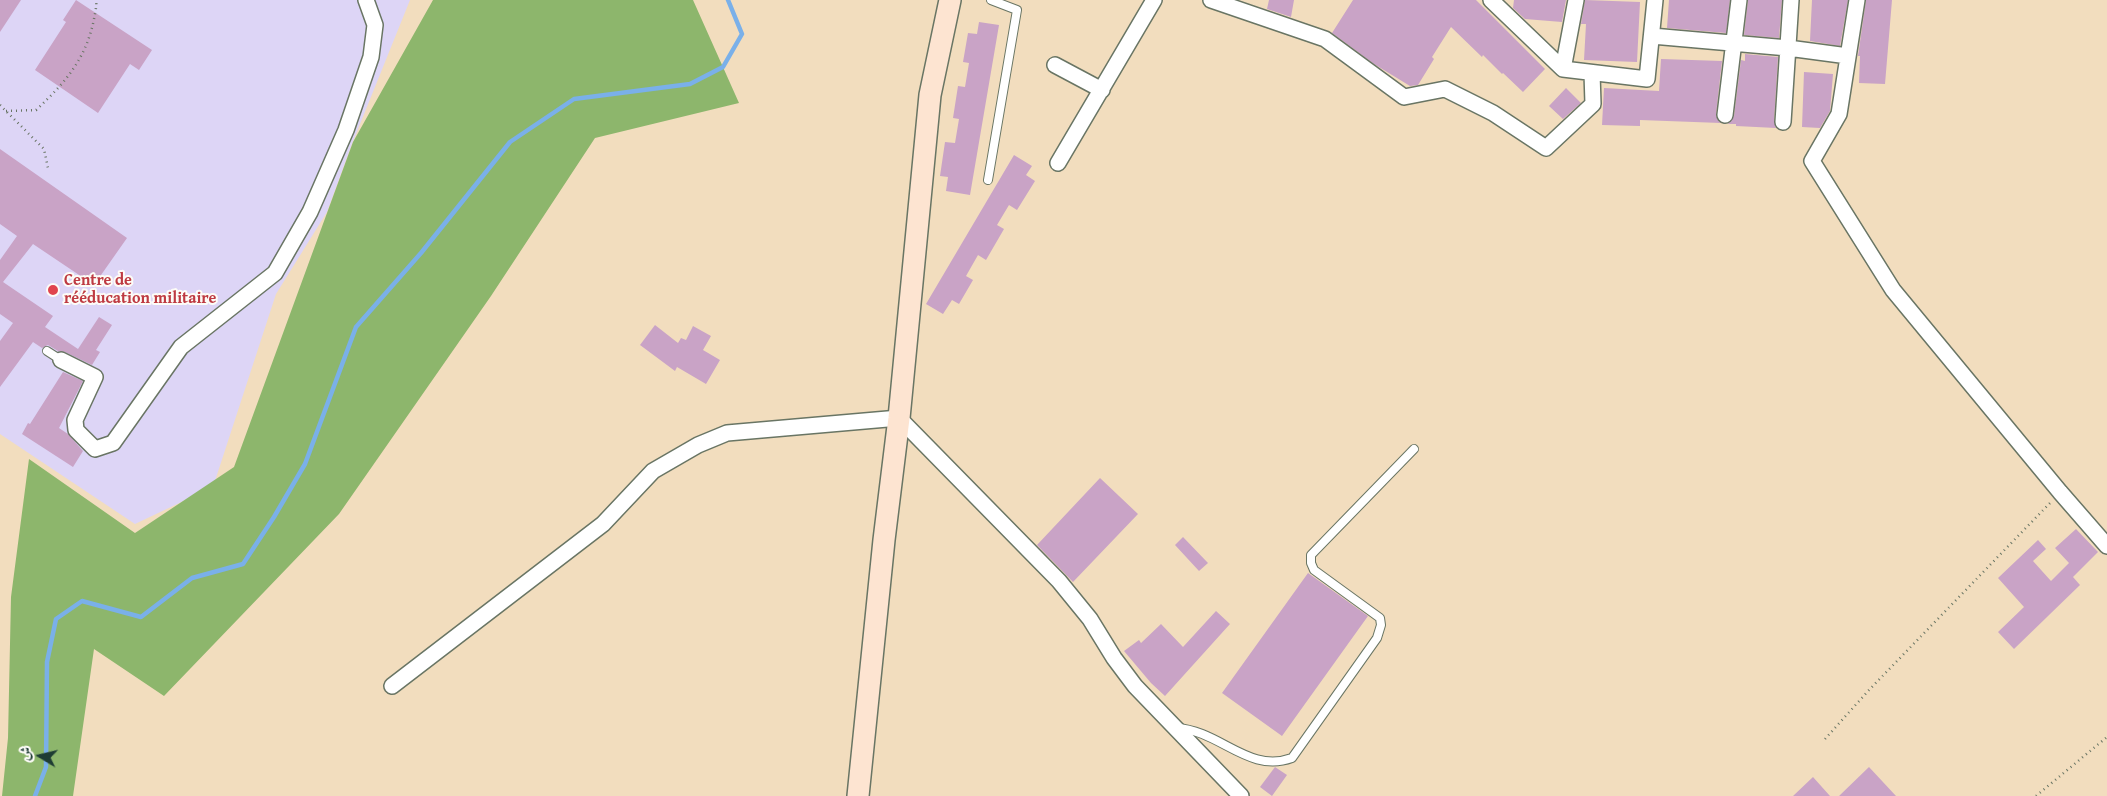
<!DOCTYPE html>
<meta charset="utf-8">
<style>
body{margin:0}
#map{position:relative;width:2107px;height:796px;overflow:hidden;background:#f2ddbe;font-family:"Gentium Book Plus",Amiri,serif}
canvas{display:block}
.north{position:absolute;left:15px;top:731px;width:50px;height:50px;-webkit-text-stroke:4px #fdfcf7;paint-order:stroke;rotate:279deg;font-size:14px;font-weight:700;line-height:20px;text-align:center;color:#1f3d34}
.north::after{content:'';display:block;margin:auto;width:18px;height:22px;background:#1f3d34;clip-path:polygon(50% 0,100% 100%,50% 72%,0 100%)}
</style>
<div id="map">
<canvas width="2107" height="796"></canvas>
<div class="north">ش</div>
</div>
<script>
const ctx = document.querySelector('canvas').getContext('2d');
ctx.lineJoin = 'round';
function paint(path, color) {
  ctx.fillStyle = color;
  ctx.fill(path, 'evenodd');
}
function strokePath(path, color, width, dash) {
  ctx.strokeStyle = color;
  ctx.lineWidth = width;
  ctx.lineCap = dash ? 'butt' : 'round';
  ctx.setLineDash(dash || []);
  ctx.stroke(path);
}
function label(font, color, halo, rows, align = 'center') {
  ctx.font = font + ' "Gentium Book Plus",serif';
  ctx.lineWidth = 4;
  ctx.setLineDash([]);
  ctx.textBaseline = 'middle';
  ctx.strokeStyle = halo;
  ctx.fillStyle = color;
  for (const [text, x, y, turn = 0] of rows) {
    ctx.save();
    ctx.translate(x, y);
    ctx.rotate((+turn || 0) * Math.PI / 180);
    ctx.textAlign = isNaN(turn) ? turn : align;
    if (halo) ctx.strokeText(text, 0, 0);
    ctx.fillText(text, 0, 0);
    ctx.restore();
  }
}
const built = new Path2D(`
 M0 0H410L352 144 327 212 276 294 213 487 135 524 0 434Z`);
const forest = new Path2D(`
 M433 0H693L739 103 595 138 491 296 339 514 164 696 94 649 73 796H2L8 738 11 597 29 459 135 533 234 467 353 142Z`);
const stream = new Path2D(`
 M35 796 46 767 47 662 56 619 82 601 141 617 192 578 243 564 274 517 305 464 356 327 421 253 510 142 574 99 690 84 723 67 742 34 728 0`);
const building = new Path2D(`
 M0 0H21L0 32Z
 M76 0 152 50 139 70 130 64 98 113 35 70 66 22 63 20Z
 M1269 0H1294L1291 17 1267 9Z
 M1353 0H1476L1545 69 1523 92 1503 73 1502 74 1483 55 1482 57 1451 27 1432 57 1434 59 1418 85 1410 86 1374 64 1332 33Z
 M1514 0H1566L1562 22 1525 19 1513 8Z
 M1585 0 1640 2 1637 62 1584 60 1586 24H1581Z
 M1669 0H1730L1726 33 1667 28Z
 M1748 0H1782L1779 38 1744 35Z
 M1812 0H1848L1840 46 1810 41Z
 M1866 0H1892L1885 84 1859 83 1860 56H1858Z
 M979 22 999 25 970 195 946 191 948 177 940 176 945 142 955 143 959 119 953 118 958 86 965 87 969 63 963 62 968 33 977 34Z
 M1745 54 1778 57 1774 121 1776 128 1736 126V124H1728L1734 116 1741 60 1745 61Z
 M1661 59 1722 61 1716 114 1717 119 1721 123 1640 120V126L1602 125 1604 88 1659 91Z
 M1804 72 1833 74 1830 111 1820 128 1802 127Z
 M1566 88 1581 103 1563 119 1549 106Z
 M0 149 127 238 94 285 33 244 3 282 53 316 45 327 78 349 99 317 112 325 96 350 100 352 92 365 65 352 58 351 48 345 42 348 33 342 0 387V341L13 323 0 314V260L17 236 0 224Z
 M1014 155 1032 166 1026 175 1035 181 1017 210 1009 205 997 225 1004 229 986 260 978 255 966 276 973 280 959 304 952 300 943 314 926 304Z
 M655 325 678 343 681 338 686 340 693 326 711 336 703 350 720 360 706 384 677 367 675 371 640 345Z
 M63 372 83 381 59 428 68 434 83 451 73 467 22 434 28 423 30 424Z
 M1100 478 1138 514 1073 582 1037 545Z
 M2076 529 2098 552 2073 577 2080 585 2014 649 1998 632 2024 607 1998 578 2038 540 2046 549 2033 561 2051 581 2069 563 2055 548Z
 M1183 537 1208 563 1199 571 1175 545Z
 M1308 573 1368 616 1282 736 1222 693Z
 M1216 611 1230 624 1165 696 1151 683 1124 651 1139 640 1141 643 1161 624 1183 647Z
 M1275 767 1287 775 1272 796 1260 787Z
 M1869 767 1896 796H1839Z
 M1813 777 1830 796H1793Z`);
const path = new Path2D(`
 M0 105 44 149 48 168
 M6 111 36 110C65 83 86 59 94 19 95 13 97 6 96 0
 M1825 739 1869 690 2050 503
 M2036 796 2107 737`);
const service = new Path2D(`
 M988 180 1017 10 991 0
 M47 351 61 360
 M1176 728C1220 730 1248 774 1292 758L1377 638 1381 625 1380 618 1314 570 1311 563V555L1414 449`);
const minor = new Path2D(`
 M1211 0 1325 39 1404 97 1445 89 1493 113 1546 148 1593 104 1592 73
 M1491 0 1563 69 1647 79 1655 0
 M1857 0 1839 114 1812 161 1893 290 2060 492 2107 546
 M1652 36 1788 48 1848 56
 M1055 65 1102 90
 M1563 69 1576 0
 M1725 115 1739 0
 M1783 122 1791 0
 M1058 163 1154 0
 M61 360 95 377 75 420 76 430 95 449 113 443 181 347 275 273 310 212 346 130 371 57 375 25 366 0
 M392 686 603 524 653 471 698 445 727 433 899 418 1059 581 1090 619 1114 658 1135 686 1241 796`);
const secondary = new Path2D(`
 M858 796 884 540 899 418 930 95 950 0`);
const markers = [
 [53,290,6,"#e0444e"]
];
const healthNames = [
 ["Centre de",64,281],
 ["rééducation militaire",64,299]
];
paint(built, '#ddd5f6');
paint(forest, '#8db66c');
strokePath(stream, '#7ab0e9', 4.5);
paint(building, '#c9a3c6');
strokePath(service, '#697564', 10);
strokePath(minor, '#697564', 18);
strokePath(secondary, '#697564', 24);
strokePath(path, '#697564', 2.5, [1, 4]);
strokePath(service, '#fff', 8);
strokePath(minor, '#fff', 15);
strokePath(secondary, '#fde4d1', 21);
for (const [x, y, r, color] of markers) {
  const dot = new Path2D();
  dot.arc(x, y, r, 0, 2 * Math.PI);
  ctx.fillStyle = color;
  ctx.fill(dot);
  strokePath(dot, '#fdfcf7', 2);
}
label('bold 16px', '#be3a42', '#fdfcf7', healthNames, 'left');
</script>
